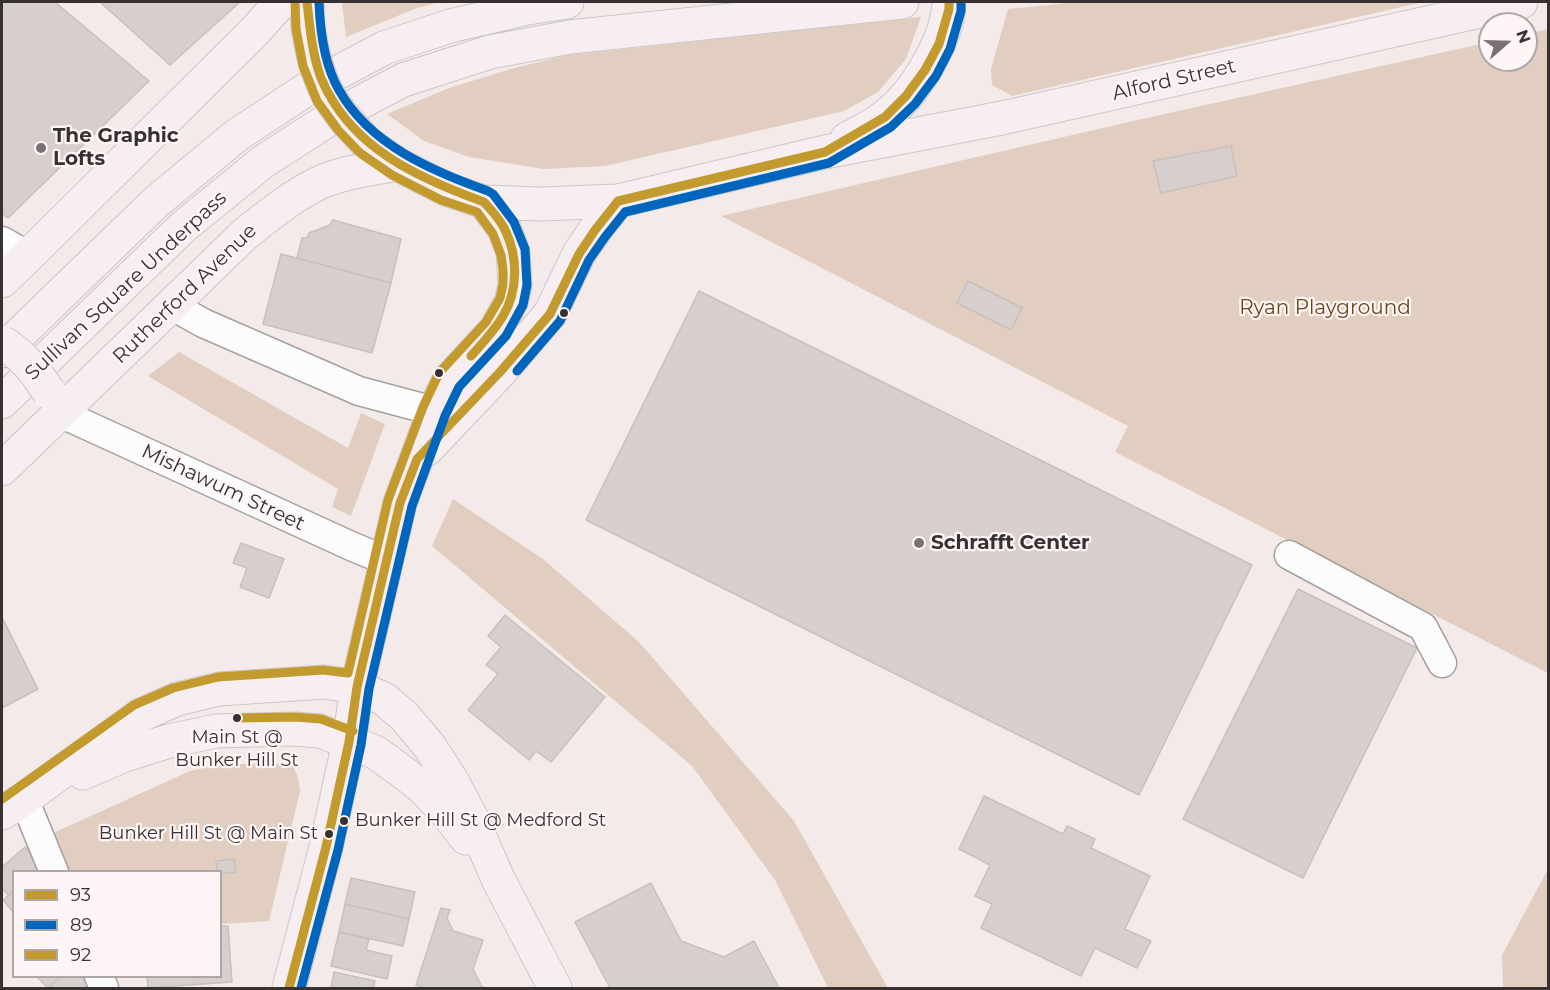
<!DOCTYPE html>
<style>
body{margin:0}
#map{position:relative;width:1550px;height:990px;overflow:hidden;background:#f4eaea;font-family:Montserrat,sans-serif}
canvas{display:block}
.frame{position:absolute;inset:0;border:3px solid #383131;pointer-events:none}
.legend{position:absolute;left:12px;top:870px;width:210px;height:108px;box-sizing:border-box;background:#fef6f6;border:2px solid #afa7a7;margin:0;padding:8px 10px;list-style:none;font-size:18px;color:#383131}
.legend li{display:flex;align-items:center;gap:12px;height:30px}
.legend b{width:30px;border:2px solid #afa7a7}
.north{position:absolute;left:1478px;top:12px;width:60px;height:60px;box-sizing:border-box;background:#fef6f6;border:2px solid #afa7a7;border-radius:50%;rotate:70deg;font-size:16px;font-weight:700;line-height:24px;text-align:center;color:#383131}
.north::after{content:'';display:block;margin:auto;width:21px;height:27px;background:#7a7272;clip-path:polygon(50% 0,100% 100%,50% 72%,0 100%)}
</style>
<div id="map">
<canvas width="1550" height="990"></canvas>
<div class="frame"></div>
<ul class="legend">
<li><b style="height:8px;background:#c39a2e"></b>93</li>
<li><b style="height:8px;background:#0065bd"></b>89</li>
<li><b style="height:8px;background:#c39a2e"></b>92</li>
</ul>
<div class="north">N</div>
</div>
<script>
const ctx = document.querySelector('canvas').getContext('2d');
ctx.lineJoin = 'round';
function paint(path, color) {
  ctx.fillStyle = color;
  ctx.fill(path, 'evenodd');
}
function strokePath(path, color, width, dash) {
  ctx.strokeStyle = color;
  ctx.lineWidth = width;
  ctx.lineCap = dash ? 'butt' : 'round';
  ctx.setLineDash(dash || []);
  ctx.stroke(path);
}
function label(font, color, halo, rows, align = 'center') {
  ctx.font = font + ' Montserrat,sans-serif';
  ctx.lineWidth = 4.5;
  ctx.setLineDash([]);
  ctx.textBaseline = 'middle';
  ctx.strokeStyle = halo;
  ctx.fillStyle = color;
  for (const [text, x, y, turn = 0] of rows) {
    ctx.save();
    ctx.translate(x, y);
    ctx.rotate((+turn || 0) * Math.PI / 180);
    ctx.textAlign = isNaN(turn) ? turn : align;
    if (halo) ctx.strokeText(text, 0, 0);
    ctx.fillText(text, 0, 0);
    ctx.restore();
  }
}
const green = new Path2D(`
 M342 2H440L417 8 346 37Z
 M1079 2H1423L1012 96 992 85 991 69 1008 9Z
 M921 17 906 59 878 92 844 111 605 166 544 169 469 157 424 141 387 114 449 88 514 68 568 55Z
 M1548 29V673L1115 452 1128 426 721 216 1133 121 1490 42V60H1526V34Z
 M179 352 348 448 361 413 385 424 351 516 332 507 338 489 148 376Z
 M453 499 543 559 639 642 794 821 888 988H828L775 880 692 766 432 546Z
 M223 764H292L298 777 300 791 269 921 221 924 220 872 67 871 51 834 190 771Z
 M1548 869V988H1503L1502 955Z`);
const building = new Path2D(`
 M2 2H55L149 81 8 218 2 214Z
 M100 2H240L170 65Z
 M1231 146 1237 176 1161 193 1153 161Z
 M333 220 401 239 391 283 297 258 302 238H307L309 233 330 225Z
 M281 254 391 283 372 353 263 324Z
 M968 281 1022 308 1011 330 957 303Z
 M699 291 1252 565 1139 795 586 520Z
 M241 543 284 559 269 598 240 587 247 568 233 563Z
 M1298 589 1417 648 1303 878 1183 819Z
 M505 615 605 697 551 762 536 751 529 760 468 710 498 674 486 665 501 647 488 636Z
 M2 617 38 689 2 708Z
 M984 796 1063 834 1067 826 1095 839 1091 848 1150 876 1125 929 1151 941 1137 968 1095 948 1081 976 981 928 992 904 975 896 990 865 959 849Z
 M25 847 42 866 35 872H14V891L8 895 2 888V867Z
 M234 859 236 872 220 874V872H217L216 861Z
 M351 878 415 892 409 919 345 904Z
 M651 883 681 941 724 957 754 941 779 988H610L575 922Z
 M14 891V913L3 900Z
 M345 904 409 919 403 946 339 932Z
 M441 908 450 910 447 918 453 931 483 940 473 969 482 987 488 988H426L416 985Z
 M220 926H228L232 982 148 988 147 976H220Z
 M339 932 369 939 366 950 392 956 387 979 331 966Z
 M334 972 375 981 373 988H331Z
 M36 976H61L48 988Z
 M61 976H81L89 986 86 988H48Z`);
const minor = new Path2D(`
 M2 241 28 256
 M171 305 203 323 359 391 434 411
 M60 413 351 546 387 561
 M1289 555 1423 627 1442 663
 M24 799 54 872
 M99 976 104 988`);
const major = new Path2D(`
 M307 2 308 28
 M847 139C860 132 873 126 884 117 914 96 948 39 949 2
 M368 144 397 164 446 189 484 202 541 204 618 201 825 152 1002 118 1521 2
 M2 281 28 256 254 32 281 2
 M2 351 156 202 237 135 307 89 384 48 450 26 528 8 567 2
 M2 402 183 227 264 161 331 118 403 80 490 52 570 37 902 2
 M427 449 500 372 550 314 579 254 595 230 618 201
 M2 469 245 234C269 215 292 196 319 183 343 172 371 169 397 164
 M83 773 125 755 169 741 216 731 295 729 320 731 375 752 396 767 422 787 444 810 466 838
 M2 813 24 799 141 715 177 699 219 689 324 682 357 687 384 699 405 717 430 747 452 781 472 819 498 879 555 988
 M289 988 326 847 349 742 357 687 400 503 434 411 449 380 496 329 511 302 515 285 513 252 504 228 484 202`);
const majorBridge = new Path2D(`
 M308 28C312 51 317 75 329 96 339 114 354 129 368 144
 M2 342C24 356 35 371 49 392`);
const bus1 = new Path2D(`
 M307 2C310 28 312 54 321 78 350 148 418 178 484 202
 M618 201 825 152 885 117 906 96 925 70 939 44 949 9V2
 M471 356C482 344 494 331 503 316 518 291 518 258 506 232 501 220 492 211 484 202
 M289 988 326 847 349 742 357 687 400 503 417 459 500 372 550 314 579 254 595 230 618 201`);
const bus2 = new Path2D(`
 M517 371 560 321 589 260 605 237 625 212 829 163 891 127 915 104 936 76 950 49 961 11V2
 M301 988 338 850 361 745 369 689 412 506 445 416 459 387 506 336 523 305 527 285 525 249 514 222 493 194 488 191C432 171 370 145 339 90 324 64 320 31 319 2`);
const bus3 = new Path2D(`
 M237 718 295 717 321 719 353 731
 M2 799 134 705 173 688 218 677 323 670 348 673 388 500 423 407 439 373 486 322 500 298 503 284V270L501 255 493 234 477 212 441 200 392 175 360 153 338 130 317 101 303 66 296 29 295 2`);
const markers = [
 [41,148,6,"#7a7272"],
 [564,313,5,"#383131"],
 [439,373,5,"#383131"],
 [919,543,6,"#7a7272"],
 [237,718,5,"#383131"],
 [344,821,5,"#383131"],
 [329,834,5,"#383131"]
];
const busNames = [
 ["Main St @",237,738],
 ["Bunker Hill St",237,761],
 ["Bunker Hill St @ Medford St",355,821,"left"],
 ["Bunker Hill St @ Main St",318,834,"right"]
];
const streetNames = [
 ["Alford Street",1174,80,-13],
 ["Sullivan Square Underpass",126,286,-43],
 ["Rutherford Avenue",185,294,-44],
 ["Mishawum Street",223,488,25]
];
const poiNames = [
 ["The Graphic",53,136],
 ["Lofts",53,159],
 ["Schrafft Center",931,543]
];
const parkNames = [
 ["Ryan Playground",1325,308]
];
paint(green, '#e1cec1');
paint(building, '#d7cfcd');
strokePath(building, '#c7c0be', 1.5);
strokePath(minor, '#a7a0a0', 31);
strokePath(major, '#cbc7c7', 35);
strokePath(minor, '#fdfcfc', 28);
strokePath(major, '#f6eef1', 33);
strokePath(majorBridge, '#cbc7c7', 35, []);
strokePath(majorBridge, '#f6eef1', 33);
strokePath(bus1, '#c39a2e', 9);
strokePath(bus2, '#0065bd', 9);
strokePath(bus3, '#c39a2e', 9);
for (const [x, y, r, color] of markers) {
  const dot = new Path2D();
  dot.arc(x, y, r, 0, 2 * Math.PI);
  ctx.fillStyle = color;
  ctx.fill(dot);
  strokePath(dot, '#fef6f6', 2);
}
label('18px', '#383131', '#fef6f6', busNames);
label('20px', '#383131', '#fef6f6', streetNames);
label('bold 20px', '#383131', '#fef6f6', poiNames, 'left');
label('20px', '#6e4515', '#fef6f6', parkNames);
</script>
